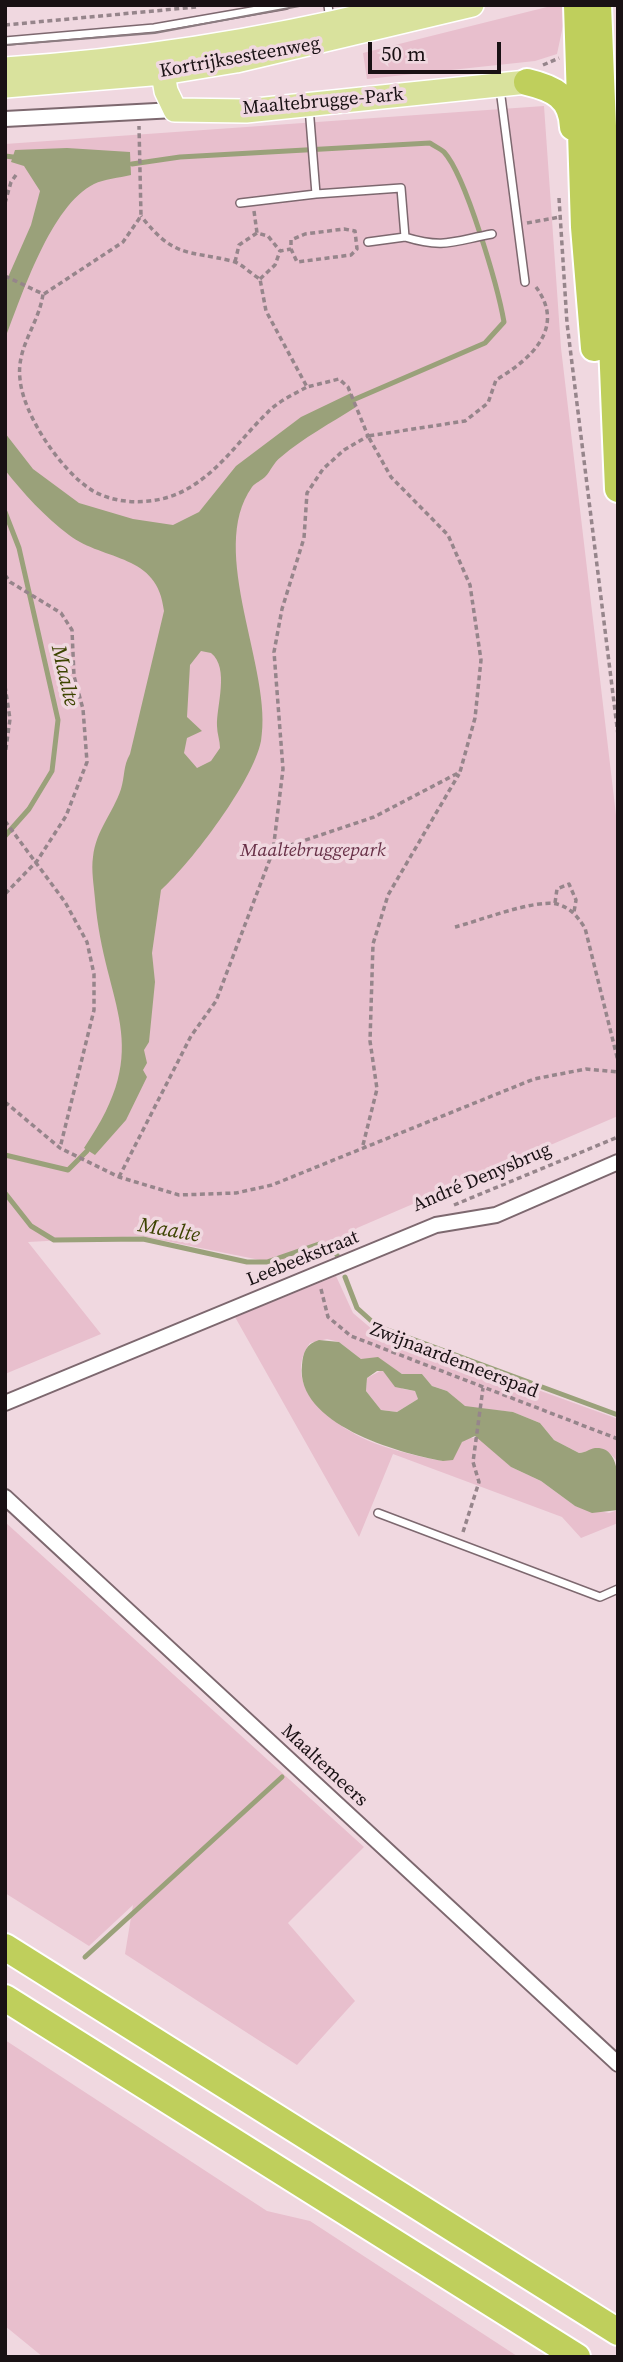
<!DOCTYPE html>
<meta charset="utf-8">
<style>
body{margin:0}
#map{position:relative;width:623px;height:2362px;overflow:hidden;background:#f0d8e0;font-family:"Source Serif 4",serif}
canvas{display:block}
.frame{position:absolute;inset:0;border:7px solid #191114;pointer-events:none}
.scale{position:absolute;left:368px;top:42px;width:133px;height:32px;box-sizing:border-box;border:4px solid #191114;border-top:0;padding-left:9px;font-size:21px;line-height:24px;white-space:nowrap;color:#191114;-webkit-text-stroke:5px #f0d8e0;paint-order:stroke}
</style>
<div id="map">
<canvas width="623" height="2362"></canvas>
<div class="frame"></div>
<div class="scale">50 m</div>
</div>
<script>
const ctx = document.querySelector('canvas').getContext('2d');
ctx.lineJoin = 'round';
function paint(path, color) {
  ctx.fillStyle = color;
  ctx.fill(path, 'evenodd');
}
function strokePath(path, color, width, dash) {
  ctx.strokeStyle = color;
  ctx.lineWidth = width;
  ctx.lineCap = dash ? 'butt' : 'round';
  ctx.setLineDash(dash || []);
  ctx.stroke(path);
}
function label(font, color, halo, rows, align = 'center') {
  ctx.font = font + ' "Source Serif 4",serif';
  ctx.lineWidth = 7;
  ctx.setLineDash([]);
  ctx.textBaseline = 'middle';
  ctx.strokeStyle = halo;
  ctx.fillStyle = color;
  for (const [text, x, y, turn = 0] of rows) {
    ctx.save();
    ctx.translate(x, y);
    ctx.rotate((+turn || 0) * Math.PI / 180);
    ctx.textAlign = isNaN(turn) ? turn : align;
    if (halo) ctx.strokeText(text, 0, 0);
    ctx.fillText(text, 0, 0);
    ctx.restore();
  }
}
const green = new Path2D(`
 M555 5H563L564 21 557 54 535 61 367 79 363 53Z
 M544 106 561 348 618 832V1116L357 1228 332 1252 282 1271 265 1261 141 1236 28 1242 101 1334 5 1374V144Z
 M336 1276 353 1313 373 1330 618 1419V1463C607 1445 596 1450 579 1453L554 1440 540 1423 513 1412 465 1407 447 1391 432 1386 422 1374H402L384 1362 361 1359 339 1342 327 1339 310 1343C278 1387 338 1429 374 1443 396 1451 420 1457 443 1461L466 1438H480L511 1467 541 1481 575 1506 609 1513 618 1510V1523L581 1538 562 1517 393 1454 359 1537 235 1317Z
 M382 1370 403 1389 415 1391 418 1399 397 1412 381 1410 366 1391 367 1378Z
 M5 1522 364 1847 288 1923 355 2001 297 2065 125 1954 133 1905 89 1946 5 1893Z
 M5 2040 267 2211 310 2221 517 2356 43 2357 5 2326Z`);
const water = new Path2D(`
 M67 148 130 152 131 175C119 178 104 179 94 184 51 205 22 295 5 339V284L31 225 40 191 24 166 11 162 15 150Z
 M351 393 356 407C331 423 303 438 281 457 273 463 271 471 265 477 261 481 256 482 252 487 206 551 274 671 261 741 253 781 192 862 161 890L152 953 155 982 149 1042 144 1050 147 1063 143 1070 147 1077 126 1120 95 1155 84 1148C157 1043 104 1008 95 899 94 886 91 870 93 857 96 830 113 813 121 789 125 776 123 766 130 754L164 611C158 553 105 562 69 535 45 517 23 493 5 470V433L33 469 79 503 133 519 173 525 199 512 236 466 301 417ZM201 651 211 653C230 668 216 707 217 726 217 733 220 741 220 748L211 761 197 768 184 753 187 738 202 731 187 717 190 665Z
 M319 1340 339 1342 361 1359 378 1357 402 1374H422L432 1386 447 1391 465 1406 513 1412 540 1423 554 1440 579 1453C585 1453 589 1449 595 1448 623 1446 618 1490 618 1510L592 1513 575 1506 541 1481 511 1467 475 1436 462 1442 453 1460 443 1461C398 1453 295 1424 302 1365 303 1352 306 1344 319 1340ZM377 1371H383L395 1387 415 1391 418 1399 397 1412 381 1410 366 1391 367 1378Z`);
const stream = new Path2D(`
 M5 156 13 157
 M132 164 180 157 430 143C434 146 441 149 444 152 466 176 498 288 504 322L485 343 353 400
 M5 512 19 548 58 720 52 771 29 809 5 836
 M5 1155 68 1170 87 1151
 M5 1193 31 1226 54 1240 143 1239 247 1262H267L319 1244 331 1246 337 1255
 M345 1277 357 1308 377 1326 618 1415
 M85 1957 282 1777`);
const path = new Path2D(`
 M5 25 196 7
 M543 65 559 58
 M559 198 567 323 618 735
 M5 203 11 182 16 175
 M254 211 257 233
 M527 223 560 217
 M344 229 355 231 357 249 351 255 297 262 291 249V240L305 234Z
 M235 262 239 245 257 233 268 236 280 251
 M5 276 43 294C39 324 16 347 20 379 23 415 61 470 90 489 114 505 151 505 177 494 216 477 238 441 267 413 277 402 294 394 307 387
 M260 279 275 265 280 251 291 249
 M44 294 123 242 141 216 139 126
 M5 575 10 582 61 613 72 630 74 676 83 709 87 762 66 816 37 861 5 894
 M5 686 10 719 5 756
 M5 821 65 902 87 942 94 974V1010L60 1148
 M273 851 374 817 460 772 475 718 481 660 470 585 448 535 391 477 368 436 465 421 488 403 496 380C529 360 567 329 536 287
 M555 903 557 889 569 884 576 900 574 912
 M455 927C479 921 534 899 557 904 571 908 577 916 585 928L618 1061
 M5 1102 60 1148 119 1177 179 1195 236 1193 272 1185 534 1079 586 1069 618 1072
 M363 1145 377 1089 370 1041 373 944 388 895 459 774
 M119 1177 191 1036 216 1001 273 851 283 769 274 652 282 609 304 538 307 493 323 469 344 450 368 436 348 387 339 379 307 387 266 311 260 279C251 274 241 263 232 261 186 250 174 258 141 216
 M454 1205 618 1137
 M321 1289 328 1317 351 1336 618 1439
 M463 1532 479 1482 473 1462 483 1388`);
const lane = new Path2D(`
 M328 5 330 21
 M5 41 154 28 286 5
 M500 89 525 282
 M316 194 401 188 405 237 368 242
 M240 203 316 194 309 107
 M405 237C444 249 454 241 492 234
 M378 1513 600 1597 618 1589`);
const street = new Path2D(`
 M5 119 175 110
 M5 1403 436 1225 496 1215 618 1162
 M5 1497 618 2064`);
const primary = new Path2D(`
 M160 56 166 91 175 110 246 111 527 82
 M5 69C142 60 274 39 407 5
 M5 86 163 73 236 61 472 5`);
const highway = new Path2D(`
 M577 5 584 227 594 348
 M598 5 618 489
 M527 82C553 88 572 97 573 127
 M5 1947 618 2332
 M5 1998 577 2357`);
const tram = new Path2D(`
 M5 45 155 33 305 5`);
const streetNames = [
 ["Kortrijksesteenweg",240,58,-10],
 ["Maaltebrugge-Park",323,102,-5],
 ["André Denysbrug",482,1178,-23],
 ["Leebeekstraat",303,1259,-22],
 ["Zwijnaardemeerspad",454,1361,21],
 ["Maaltemeers",324,1766,43]
];
const parkNames = [
 ["Maaltebruggepark",313,851]
];
const waterNames = [
 ["Maalte",64,676,77],
 ["Maalte",169,1231,10]
];
paint(green, '#e8bfcd');
paint(water, '#9aa17a');
strokePath(stream, '#9aa17a', 5);
strokePath(lane, '#7d686f', 10);
strokePath(street, '#7d686f', 18);
strokePath(primary, '#fff', 26);
strokePath(highway, '#fff', 30);
strokePath(path, '#96858b', 3.5, [5, 3.5]);
strokePath(lane, '#fff', 7);
strokePath(street, '#fff', 14);
strokePath(primary, '#d9e29d', 23);
strokePath(highway, '#bfcf5c', 26);
strokePath(tram, '#8c7c81', 2);
label('19px', '#191114', '#f0d8e0', streetNames);
label('italic 19px', '#672f46', '#f0d8e0', parkNames);
label('italic 21px', '#3c4300', '#f0d8e0', waterNames);
</script>
